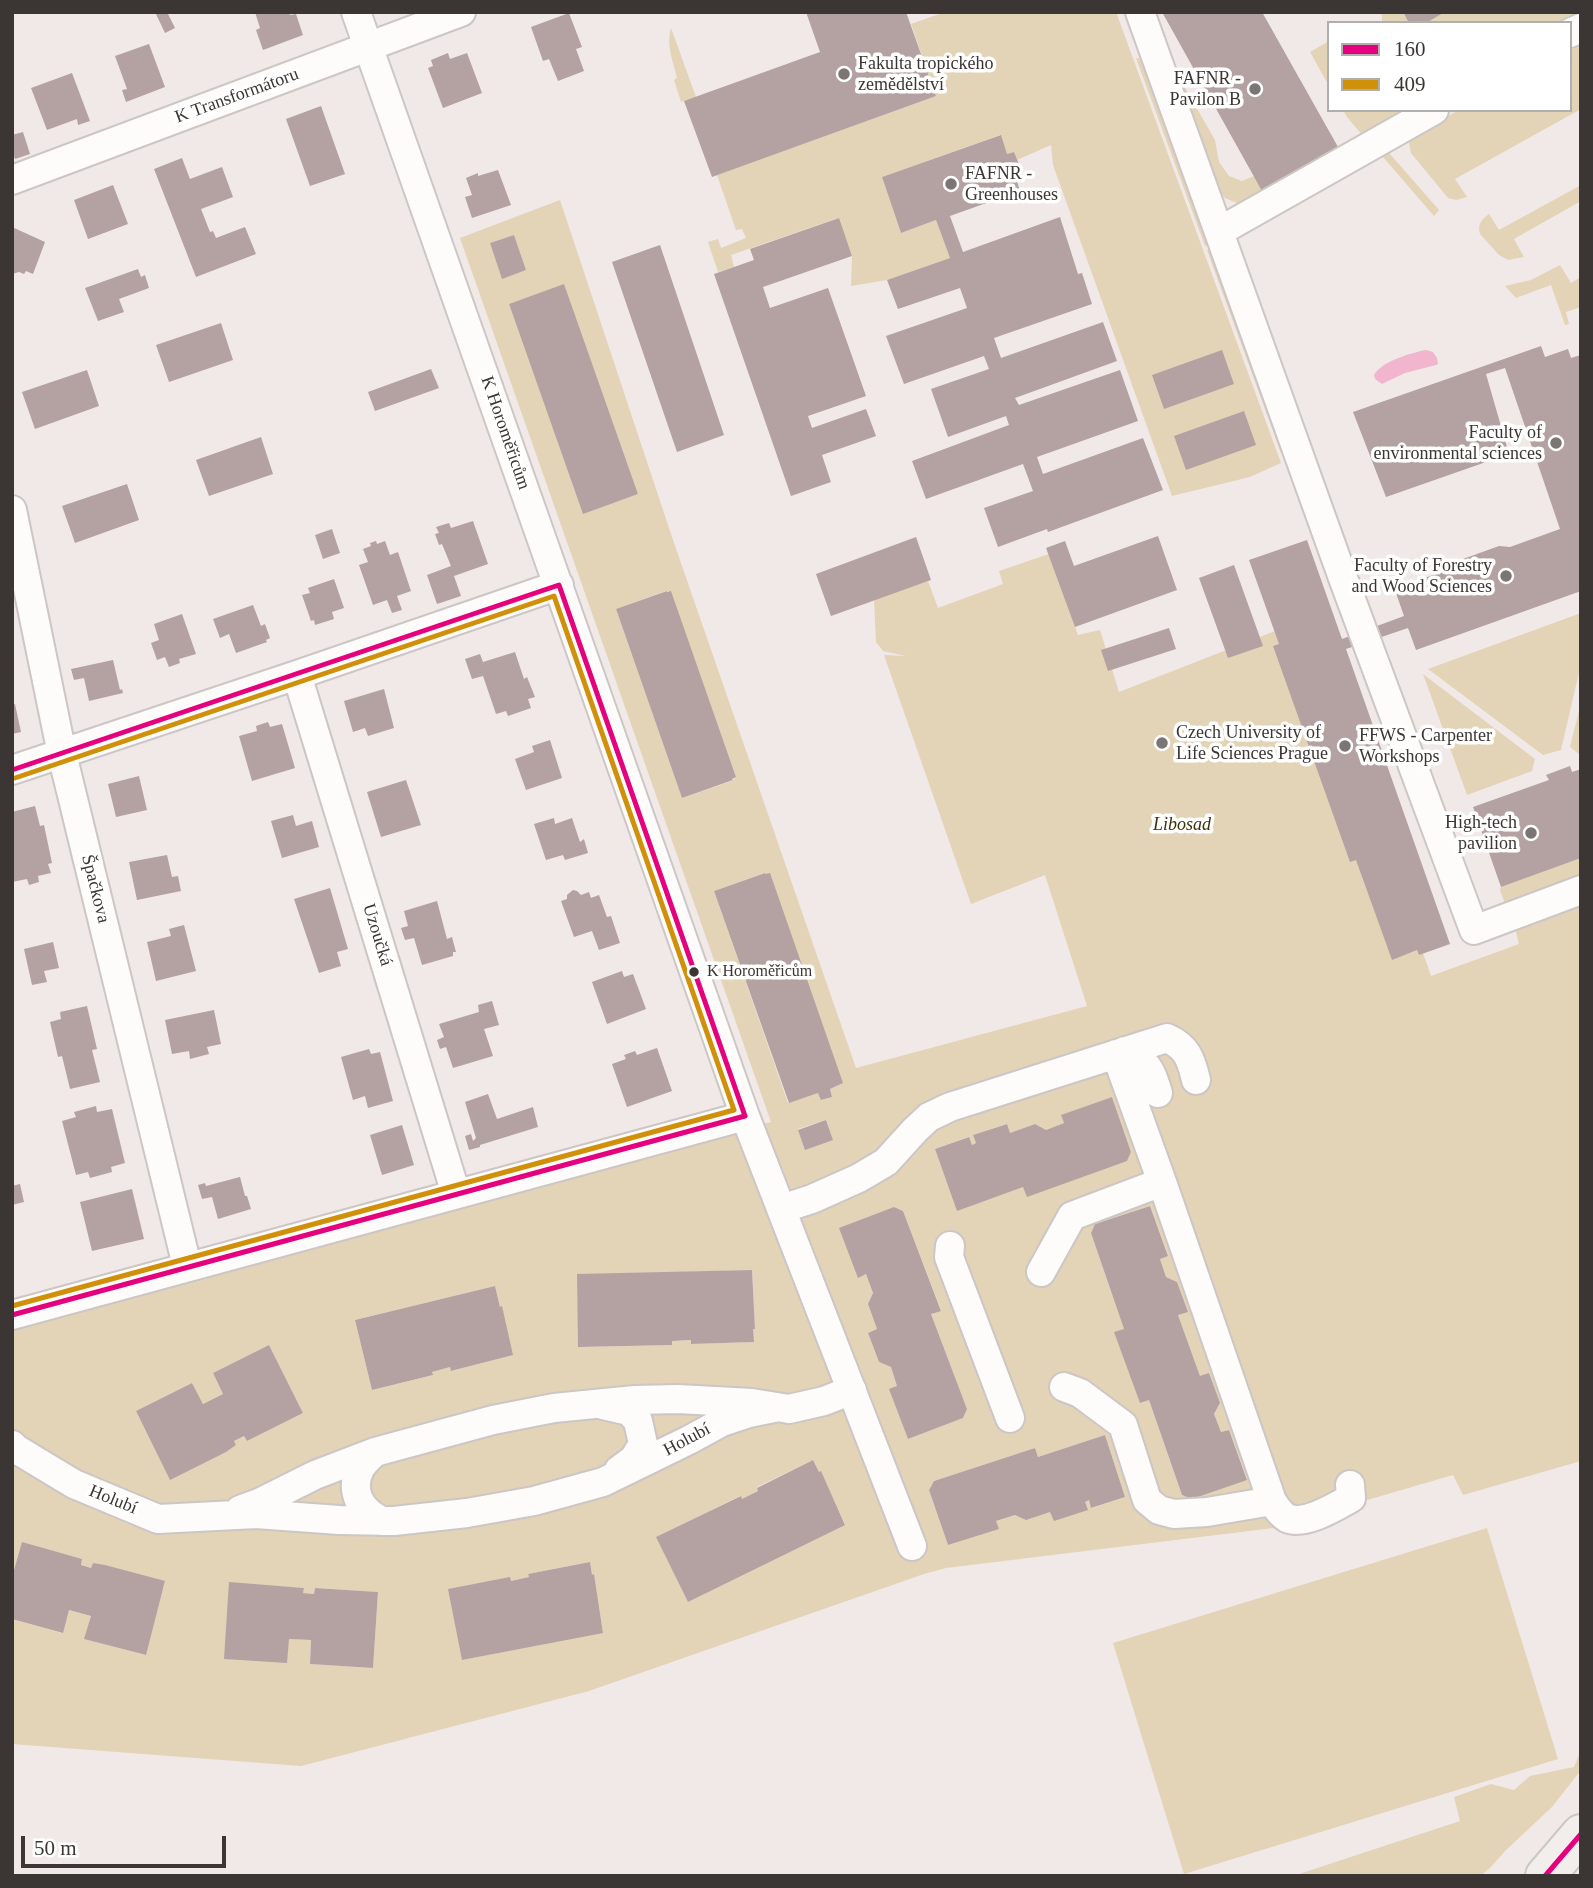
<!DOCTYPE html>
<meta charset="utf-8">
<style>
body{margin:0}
#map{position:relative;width:1593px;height:1888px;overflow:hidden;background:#f1e9e7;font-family:"Times New Roman",serif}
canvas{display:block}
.frame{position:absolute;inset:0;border:14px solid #3b3634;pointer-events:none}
.legend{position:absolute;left:1327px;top:21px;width:245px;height:91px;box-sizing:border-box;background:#fff;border:2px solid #b1afae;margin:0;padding:9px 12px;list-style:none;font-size:21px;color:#3b3634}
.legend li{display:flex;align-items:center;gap:14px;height:35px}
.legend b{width:35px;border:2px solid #b1afae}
.scale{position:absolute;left:21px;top:1836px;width:205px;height:32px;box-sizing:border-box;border:4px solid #3b3634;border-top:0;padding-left:9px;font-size:21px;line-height:24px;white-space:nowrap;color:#3b3634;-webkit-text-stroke:5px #fff;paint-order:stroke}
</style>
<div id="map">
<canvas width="1593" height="1888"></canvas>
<div class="frame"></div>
<ul class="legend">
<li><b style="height:9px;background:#e5007d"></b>160</li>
<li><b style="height:9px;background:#d1900a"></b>409</li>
</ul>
<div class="scale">50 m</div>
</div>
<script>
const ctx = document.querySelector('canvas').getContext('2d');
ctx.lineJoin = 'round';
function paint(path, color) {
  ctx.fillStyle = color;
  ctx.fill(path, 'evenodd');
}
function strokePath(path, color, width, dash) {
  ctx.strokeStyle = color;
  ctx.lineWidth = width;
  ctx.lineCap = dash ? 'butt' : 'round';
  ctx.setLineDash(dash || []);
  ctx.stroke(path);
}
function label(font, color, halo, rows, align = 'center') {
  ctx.font = font + ' "Times New Roman",serif';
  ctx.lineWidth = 7;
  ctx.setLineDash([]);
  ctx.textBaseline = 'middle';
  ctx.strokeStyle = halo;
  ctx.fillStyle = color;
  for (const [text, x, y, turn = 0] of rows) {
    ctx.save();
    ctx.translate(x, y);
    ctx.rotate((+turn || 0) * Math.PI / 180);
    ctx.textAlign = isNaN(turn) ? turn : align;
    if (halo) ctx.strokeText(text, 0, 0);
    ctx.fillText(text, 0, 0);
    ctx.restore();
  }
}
const green = new Path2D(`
 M945 12H1116L1281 463 1250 477 1172 496 1053 165 1051 145 1017 160 1014 152 1007 154 1000 135 882 177 901 233 936 220 950 258 887 280 851 286 852 256 838 218 731 255 734 267 718 272 708 242 718 239 721 248 746 238 742 229 736 230 717 175 936 96 911 24Z
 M1403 12 1409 23H1382V15L1379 13Z
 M1445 12H1581V14L1565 23H1426Z
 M671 28 696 97 681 102 674 80 677 78C673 61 666 46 671 28Z
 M1329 41V86L1310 52Z
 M1160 44 1215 140 1219 162 1229 176 1242 181 1254 176 1283 179 1286 185 1239 204 1225 198 1215 187Z
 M1581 44V109L1455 179 1467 197 1456 200 1448 198 1411 153 1409 143 1412 136 1459 110H1570V50Z
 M1136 58 1146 59 1213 243 1205 246Z
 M1343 110H1409L1363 136 1347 117Z
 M1382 153 1390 154 1439 210 1434 216 1383 157Z
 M1581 185V201L1514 239 1524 257 1508 260 1499 255 1480 234C1477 224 1482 219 1489 214L1499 230Z
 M560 200 673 540 856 1068 1087 1006 1045 875 971 904 884 655 906 656 883 651 876 642 874 600 928 581 938 608 1003 584 999 571 1049 554 1078 635 1100 630 1119 692 1275 631 1392 959 1417 950 1419 955 1423 953 1431 976 1519 944 1515 928 1581 905V1461L1463 1495 1453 1475 1357 1503 1282 1527 946 1568 924 1574 589 1691 301 1766 12 1744V1619L62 1633 69 1610 91 1616 85 1639 145 1655 165 1582 93 1563 91 1568 81 1565 82 1559 22 1543 12 1577V1330L771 1122 460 238ZM514 235 526 270 502 278 490 243ZM564 285 638 494 583 513 509 304ZM666 591 671 592 736 777 732 781 682 798 616 609ZM764 873 839 1084V1085L830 1089 832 1097 822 1100 818 1093 788 1103 714 891ZM1112 1097 1131 1152 1127 1161 1023 1187 957 1210 935 1149 968 1137 972 1145 976 1143 973 1135 1006 1124 1010 1133 1035 1124 1046 1130 1064 1123 1062 1115ZM826 1120 833 1140 798 1130V1129ZM1150 1206 1168 1255 1160 1259 1166 1277 1177 1282 1187 1311 1178 1315 1200 1376 1220 1403 1214 1414 1221 1432 1229 1430 1247 1479 1192 1499 1182 1495 1149 1400 1140 1402 1115 1333 1124 1329 1091 1233 1095 1224ZM894 1207 903 1211 941 1310 931 1314 967 1409 963 1418 908 1439 890 1390 897 1386 891 1367 879 1362 868 1333 877 1329 868 1304 873 1293 866 1274 859 1277ZM752 1270 755 1328 753 1329V1342L691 1344V1340L672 1341V1345L579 1347 577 1275ZM495 1286 500 1307H502L512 1355 452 1371 450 1367 432 1372 433 1375 372 1390 355 1320ZM269 1345 303 1413 247 1441 244 1436 234 1441 236 1445 170 1479 136 1411 192 1383 203 1404 223 1394 213 1373ZM1105 1435 1125 1497 1092 1508 1089 1500 1050 1512 1015 1515 996 1521 998 1529 948 1545 929 1490 934 1481 1035 1448 1038 1457ZM813 1460 819 1472H821L845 1524 688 1602 657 1537 740 1496 742 1499 758 1491 757 1487ZM590 1562 592 1575H594L603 1632 462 1660 511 1581 529 1577 528 1574ZM229 1583 304 1588 303 1593 314 1594 315 1588 378 1592 373 1668 310 1664 311 1640 289 1639Z
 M1214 248 1283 449 1281 453 1207 250Z
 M1560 265 1571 283 1581 277V307L1566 312 1569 324 1565 325 1551 285 1516 298 1505 286 1531 280Z
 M1581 613V664L1561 750 1543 755 1428 669Z
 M1423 674 1535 759 1532 771 1467 795Z
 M1581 703V754H1579L1570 747Z
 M1581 858V885L1508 912 1500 890 1501 887Z
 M1487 1528 1558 1759 1184 1874 1113 1643Z
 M1581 1750V1770L1552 1807 1505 1851 1490 1868 1480 1876H1293L1460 1821 1454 1797 1491 1784 1514 1790 1530 1776 1574 1767Z`);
const water = new Path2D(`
 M1426 350 1433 352 1437 358 1438 364 1436 365 1405 373 1382 384 1375 379 1374 375C1382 361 1411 353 1426 350Z`);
const building = new Path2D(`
 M155 12H167L175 28 165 33Z
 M255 12H289L290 15 296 14 303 35 263 50 256 30 260 28Z
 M806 12H906L936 96 712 177 684 101 820 52Z
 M1162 12H1262L1338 147 1262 191Z
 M1403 12H1445L1426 23H1409Z
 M569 13 582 47 576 49 584 71 558 81 549 59 543 61 531 27Z
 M149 44 165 87 126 102 122 90 127 89 115 56Z
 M448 53 450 59 467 53 482 93 443 108 428 68 433 66 431 60Z
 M72 73 90 121 78 125 77 119 47 130 31 88Z
 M321 106 345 174 310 186 286 119Z
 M23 132 30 154 15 159 12 151V135Z
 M1001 135 1007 154 1014 152 1021 169 1014 171 1020 191 950 216 963 252 1060 217 1078 274 1082 273 1092 304 994 338 1001 358 1103 322 1117 361 1015 398 1019 405 1120 370 1138 421 1037 457 1043 474 1143 438 1163 490 1048 532 1047 529 998 547 984 508 1033 491 1023 464 926 499 912 461 1009 425 1006 416 948 437 931 389 989 369 984 356 904 384 886 336 967 308 960 288 898 309 887 280 950 258 936 220 901 233 882 177Z
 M182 158 190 179 222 167 233 197 201 209 210 232 213 231 216 238 245 227 256 254 196 277 154 169Z
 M498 170 511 205 472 218 465 197 472 195 466 178 478 173V176Z
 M113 185 128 224 88 239 74 200Z
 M839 218 852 256 763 287 770 308 828 288 866 396 808 416 812 428 866 409 876 436 822 455 831 482 791 496 714 274 754 260 750 249Z
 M12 227 45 242 33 274 26 271 24 274 19 272 12 274Z
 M514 235 526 270 502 279 490 243Z
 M660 245 724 435 677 452 612 262Z
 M138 269 141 277 145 275 149 288 119 299 124 312 98 321 85 288Z
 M564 284 638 494 583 514 509 304Z
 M221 323 233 360 169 382 156 345Z
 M1541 346 1545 357 1568 349 1571 358 1581 355V591L1416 650 1408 628 1346 649 1450 944 1419 955 1417 950 1392 960 1356 860 1350 862 1273 646 1279 644 1249 560 1307 540 1342 639 1404 616 1396 593 1418 585 1416 581 1445 571 1447 566 1452 563 1499 546 1510 547 1560 529 1505 368 1486 374 1509 454 1386 497 1353 412Z
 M1222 350 1234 384 1164 409 1152 375Z
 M431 369 439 388 375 411 368 392Z
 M87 370 99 406 35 429 22 392Z
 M1244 411 1256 445 1186 470 1174 436Z
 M261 437 273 474 209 496 196 460Z
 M127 484 139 520 75 543 62 506Z
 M473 521 488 564 454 576 461 596 437 604 427 575 451 566 442 544 439 545 435 534 439 533 436 527 449 523 451 528Z
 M332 529 340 553 323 559 315 535Z
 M1158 536 1177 590 1075 627 1046 548 1065 541 1074 566Z
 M916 537 931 580 831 616 816 574Z
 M376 541 377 544 385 541 390 555 398 552 411 591 397 596 402 610 392 613 387 600 373 605 359 565 368 562 363 549 371 546 370 543Z
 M1234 565 1263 646 1228 658 1199 578Z
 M334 579 344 608 332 612 334 619 315 625 314 620 311 621 302 595 310 593 308 588Z
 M667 591V592L671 591 736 777 732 779 733 780 682 798 616 609Z
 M253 605 261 626 265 624 270 638 266 640 267 642 236 653 229 634 220 638 213 619Z
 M182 614 196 654 179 659 180 663 169 667 165 657 157 660 151 643 159 640 154 624Z
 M1169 628 1176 649 1108 671 1101 650Z
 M515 652 524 679 527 677 535 697 528 699 531 708 508 716 506 711 496 714 483 676 472 679 465 659 480 654 483 662Z
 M113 660 120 690 122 689 123 693 89 701 84 678 74 680 71 669Z
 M384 689 394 728 368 736 365 728 353 732 344 701Z
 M15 704 21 732 12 734V705Z
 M268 722 270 727 282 724 295 768 252 781 239 736 257 731 256 726Z
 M550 740 562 778 526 790 515 759 534 752 532 746Z
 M1570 766 1572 772 1581 769V858L1501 887 1473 807 1549 780 1546 775Z
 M139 776 147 810 116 817 108 784Z
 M406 780 421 825 381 837 367 792Z
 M35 806 40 826 44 825 52 863 48 864 51 873 38 876 39 882 29 885 27 879 12 882V812Z
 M293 815 296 826 312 821 319 847 282 858 271 821Z
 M554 818 555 824 572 818 580 842 584 839 588 853 565 860 563 855 546 860 534 824Z
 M167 855 172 877 178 876 181 891 137 900 129 862Z
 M765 873V874L770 873 843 1083 830 1089 832 1097 821 1100 818 1093 789 1103 714 891Z
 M330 888 348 949 337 952 341 966 319 973 294 899Z
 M573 890 577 891 581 895 589 892 591 898 599 895 607 917 611 916 620 943 599 950 592 931 574 937 561 901 567 899V895Z
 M437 901 447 939 452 937 456 952H453V956L422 965 414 938 405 940 401 928 408 926 404 911Z
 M184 925 196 971 156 981 147 942 171 936 169 929Z
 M53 942 59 968 44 971 47 982 32 985 24 949Z
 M622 971 624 977 633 974 646 1009 607 1024 592 982Z
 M492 1001 499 1025 484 1029 493 1056 453 1068 446 1047 440 1049 437 1040 444 1037 439 1024 479 1012 478 1005Z
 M87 1006 97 1049 92 1050 100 1082 70 1089 62 1056 58 1057 50 1022 61 1019 60 1012Z
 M214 1010 221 1044 207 1047 209 1054 190 1059 189 1051 172 1054 165 1020Z
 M657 1048 672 1091 627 1107 612 1064 626 1059 624 1055 635 1051 637 1055Z
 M369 1049 371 1054 380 1052 393 1101 368 1108 365 1096 353 1100 341 1057Z
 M488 1094 497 1119 533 1107 538 1127 480 1145V1147L469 1150 465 1136 471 1134 473 1141 476 1138 465 1102Z
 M1112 1097 1131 1152 1127 1161 1027 1197 1023 1187 957 1211 935 1149 969 1137 972 1145 976 1143 973 1135 1007 1124 1010 1133 1035 1124 1046 1130 1064 1123 1061 1115Z
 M96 1106 97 1112 112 1109 125 1163 111 1167 112 1172 90 1178 88 1172 76 1175 62 1121 76 1117 74 1112Z
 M826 1120 833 1140 805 1150 798 1130Z
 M402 1125 414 1165 382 1175 370 1135Z
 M240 1177 245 1196H247L251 1209 218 1219 212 1197 202 1199 198 1185 205 1183 206 1186Z
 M20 1184 24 1202 12 1205V1186Z
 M132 1189 144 1239 92 1251 80 1202Z
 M1150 1206 1168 1256 1160 1259 1166 1277 1177 1282 1188 1312 1178 1315 1200 1376 1209 1373 1220 1403 1214 1414 1221 1432 1229 1430 1247 1480 1192 1499 1182 1495 1149 1400 1140 1403 1114 1332 1124 1329 1091 1233 1095 1224Z
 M894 1207 903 1211 941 1311 931 1314 967 1409 963 1418 908 1439 889 1389 897 1386 891 1367 879 1362 868 1333 877 1329 868 1304 873 1293 866 1274 858 1278 839 1228Z
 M752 1270 755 1329H753L754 1342 691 1344V1340L672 1341V1345L578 1347 577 1274Z
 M495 1286 500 1307 502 1306 513 1355 451 1371 450 1367 432 1372 433 1375 372 1390 355 1320Z
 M269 1345 303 1413 247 1441 244 1436 234 1441 236 1445 226 1452 170 1480 136 1411 192 1383 203 1404 223 1394 213 1373Z
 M1105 1435 1125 1497 1091 1508 1089 1500 1085 1502 1088 1510 1054 1521 1050 1512 1026 1520 1015 1515 996 1521 999 1529 948 1545 929 1490 934 1481 1035 1448 1038 1457Z
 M813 1460 819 1472 821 1471 845 1525 688 1602 656 1537 741 1496 742 1499 758 1491 757 1488Z
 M22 1542 82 1559 81 1565 91 1568 93 1563 105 1565 165 1581 146 1655 84 1639 91 1616 69 1610 63 1633 12 1619V1577Z
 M590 1562 592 1575 594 1574 603 1633 462 1660 448 1589 510 1577 511 1581 529 1577 528 1574Z
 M229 1582 304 1588 303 1593 314 1594 315 1588 378 1592 373 1668 310 1664 311 1640 289 1639 287 1663 224 1659Z`);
const street = new Path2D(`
 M356 12 745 1116 912 1546
 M1140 12 1343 578 1474 930 1581 890
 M1570 33 1581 28
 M12 180 461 12
 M1220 231 1434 110
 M12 510 62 754 187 1266
 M297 675 456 1194
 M12 770 297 675 559 585
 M1125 1051C1149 1064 1150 1068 1158 1093
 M1116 1054 1162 1182 1272 1501C1276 1507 1280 1514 1287 1518 1304 1526 1335 1507 1351 1498L1350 1485
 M781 1209 812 1199 859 1178 886 1162 915 1130 929 1117 950 1107 1167 1038C1187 1047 1191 1059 1196 1080
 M950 1246 949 1257 1010 1418
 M1041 1272 1072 1216 1162 1182
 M12 1315 745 1116
 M1064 1387 1080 1393 1123 1425 1147 1500 1159 1510 1174 1514 1207 1512 1272 1501
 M603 1405 629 1411 638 1421 643 1444 634 1459 619 1470
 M12 1445 16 1449 74 1484 158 1519 256 1514 339 1520 394 1521 467 1513 534 1501 603 1482 689 1440 722 1422 749 1413 774 1408
 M375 1452C370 1457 363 1463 360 1469 349 1492 361 1511 382 1521
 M240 1510 259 1503 315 1475 375 1452 493 1420 554 1408 635 1400 678 1399 752 1403 789 1409 824 1401 852 1390`);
const secondary = new Path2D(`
 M1545 1876 1581 1834`);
const bus1 = new Path2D(`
 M559 585 745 1116
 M12 770 559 585
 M12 1315 745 1116
 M1545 1876 1581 1834`);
const bus2 = new Path2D(`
 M12 1306 734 1110 554 596 15 778`);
const markers = [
 [844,74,7,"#7b7573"],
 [1255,89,7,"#7b7573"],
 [951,184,7,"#7b7573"],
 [1556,443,7,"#7b7573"],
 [1506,576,7,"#7b7573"],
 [1162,743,7,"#7b7573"],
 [1345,746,7,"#7b7573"],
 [1531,833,7,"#7b7573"],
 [694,972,6,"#3b3634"]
];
const busNames = [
 ["K Horoměřicům",707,972]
];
const poiNames = [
 ["Fakulta tropického",858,64],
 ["zemědělství",858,85],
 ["FAFNR -",1241,79,"right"],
 ["Pavilon B",1241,100,"right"],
 ["FAFNR -",965,174],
 ["Greenhouses",965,195],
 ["Faculty of",1542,433,"right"],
 ["environmental sciences",1542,454,"right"],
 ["Faculty of Forestry",1492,566,"right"],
 ["and Wood Sciences",1492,587,"right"],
 ["Czech University of",1176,733],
 ["Life Sciences Prague",1176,754],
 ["FFWS - Carpenter",1359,736],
 ["Workshops",1359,757],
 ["High-tech",1517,823,"right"],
 ["pavilion",1517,844,"right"]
];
const streetNames = [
 ["K Transformátoru",237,96,-20],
 ["K Horoměřicům",505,433,71],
 ["Špačkova",95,889,76],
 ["Uzoučká",377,935,73],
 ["Holubí",687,1440,-28],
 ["Holubí",113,1500,22]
];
const parkNames = [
 ["Libosad",1182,825]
];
paint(green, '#e3d3b7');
paint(water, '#f2b5ce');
paint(building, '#b4a1a2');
strokePath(street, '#ccc6c4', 32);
strokePath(secondary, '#ccc6c4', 42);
strokePath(street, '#fdfcfb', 28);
strokePath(secondary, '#f2eeeb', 38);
strokePath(bus1, '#e5007d', 5);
strokePath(bus2, '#d1900a', 5);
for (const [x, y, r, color] of markers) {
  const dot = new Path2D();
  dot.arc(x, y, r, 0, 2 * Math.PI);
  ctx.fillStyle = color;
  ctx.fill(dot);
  strokePath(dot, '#fff', 2.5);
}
label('16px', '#3b3634', '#fff', busNames, 'left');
label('18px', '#3b3634', '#fff', poiNames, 'left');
label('18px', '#3b3634', '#fff', streetNames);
label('italic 18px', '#3d2f0a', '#fff', parkNames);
</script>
